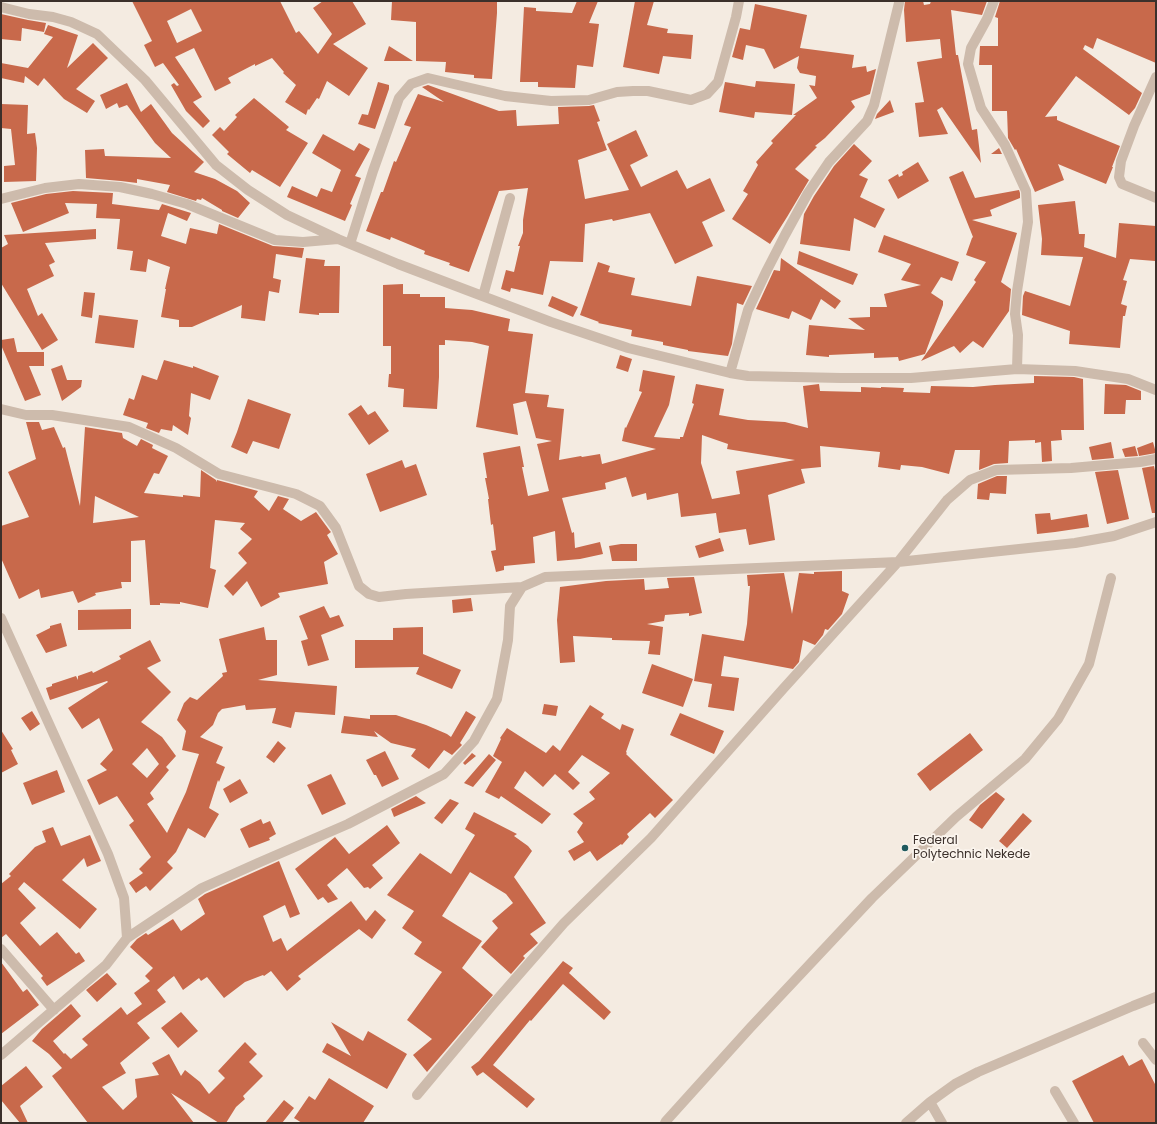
<!DOCTYPE html>
<style>
body{margin:0}
#map{position:relative;width:1157px;height:1124px;overflow:hidden;background:#f4ebe1;font-family:Poppins,sans-serif}
canvas{display:block}
.frame{position:absolute;inset:0;border:2px solid #3b302b;pointer-events:none}
</style>
<div id="map">
<canvas width="1157" height="1124"></canvas>
<div class="frame"></div>
</div>
<script>
const ctx = document.querySelector('canvas').getContext('2d');
ctx.lineJoin = 'round';
function paint(path, color) {
  ctx.fillStyle = color;
  ctx.fill(path, 'evenodd');
}
function strokePath(path, color, width, dash) {
  ctx.strokeStyle = color;
  ctx.lineWidth = width;
  ctx.lineCap = dash ? 'butt' : 'round';
  ctx.setLineDash(dash || []);
  ctx.stroke(path);
}
function label(font, color, halo, rows, align = 'center') {
  ctx.font = font + ' Poppins,sans-serif';
  ctx.lineWidth = 3.5;
  ctx.setLineDash([]);
  ctx.textBaseline = 'middle';
  ctx.strokeStyle = halo;
  ctx.fillStyle = color;
  for (const [text, x, y, turn = 0] of rows) {
    ctx.save();
    ctx.translate(x, y);
    ctx.rotate((+turn || 0) * Math.PI / 180);
    ctx.textAlign = isNaN(turn) ? turn : align;
    if (halo) ctx.strokeText(text, 0, 0);
    ctx.fillText(text, 0, 0);
    ctx.restore();
  }
}
const building = new Path2D(`
 M132 1H280L296 33 299 31 318 54 332 34 313 8 323 1H352L366 24 333 44 368 68 349 96 327 81 319 99 317 98 309 110 308 109 306 115 285 102 296 85 283 73 284 72 272 58 255 66V64L228 78 231 83 215 91 194 48 175 57 202 97 193 102 210 121 203 128 186 111 171 85 174 83 177 86 179 85 163 63 155 67 144 45 152 41ZM191 9 202 31 177 43 167 21Z
 M392 1H497V13L492 79 474 78V75L445 72 446 62 416 61V22L391 20Z
 M577 1H598L589 23 599 24 593 67 577 65 575 88 538 87V82H520L524 7 536 8V11L572 13Z
 M635 1H654L647 25 668 29 667 33 693 35 691 59 663 56 659 74 623 67Z
 M905 1H923L924 5 930 4 931 1H987L982 15 951 10 956 55H958L972 130 977 129 981 163 942 107 937 110 948 134 919 137 915 103 924 102 917 62 942 58 940 39 906 42 904 10Z
 M1000 1H1156V63L1097 38 1093 49 1085 45 1083 49 1142 93 1135 108 1129 115 1076 76 1045 117 1057 116V120L1120 146 1112 167H1113L1106 184 1058 164 1064 180 1035 192 1016 149 1015 150 1008 138 1007 111H992V65H979L980 46H998V18L995 17Z
 M755 4 807 15 800 48 854 55 852 68 866 66 867 72 876 69 870 94 851 101 855 107 825 138 815 146 817 147 795 169 809 180 787 217 770 244 732 219 748 194 743 191 758 165 756 162 773 143 771 141 796 115H793L817 98 809 85 815 86 816 76 800 73 797 68 799 56 774 69 764 49 746 45 743 60 732 57 740 28 750 30Z
 M1 14 28 20 46 23 44 32 22 28 21 41 1 39Z
 M48 25 78 35 67 68 93 43 108 58 76 89 95 101 87 113 64 99 44 78 38 86 25 76 24 83 1 78V63L28 68 53 37 44 34Z
 M389 46 413 61H384Z
 M756 81 795 84 792 115 755 112 754 118 719 112 725 82 755 87Z
 M378 82 389 85V89L375 129 358 124 362 114 368 115Z
 M127 83 141 112 151 104 172 133 204 162 194 172 215 179 237 191 250 203 238 218 222 211V210L202 198 201 200 197 199 196 201 167 192 170 185 137 179V183L121 181 86 178 85 150 104 149 105 156 171 158 155 143 127 105 119 108 117 103 106 109 100 95Z
 M428 85 499 111 516 110 517 126 559 124 558 107 589 106 594 105 600 121 597 122 607 150 578 160 585 199 629 190 607 144 636 130 648 156 630 165 641 187 677 170 687 189 710 178 725 211 702 222 713 246 675 264 650 213 613 221 612 219 585 224 583 262 550 261 543 295 511 288 510 292 501 289 506 270 514 272 520 246H518L523 233V220L528 188 499 191 469 272 449 265 450 263 424 254 425 251 391 237 390 240 366 231 381 192H383L394 161 396 162 411 127 404 125 418 94 444 102 422 87Z
 M254 98 289 127 286 130 308 143 280 187 252 170 250 173 227 154 229 152 212 135 220 127 224 131 237 117 235 115Z
 M890 100 894 112 875 119 877 114Z
 M1 104 28 105 27 134 35 133 37 148 36 181 4 182V166L15 165 11 129 1 128Z
 M323 134 354 151 359 143 370 149 355 176 361 178 350 204 352 205 345 221 287 197 292 186 317 197 321 188 332 192 341 170 312 153Z
 M854 144 872 161 859 175 868 179 860 197 885 209 875 228 854 218 850 251 800 244 804 214 814 196 834 166Z
 M999 148 1002 154H991Z
 M918 162 929 181 898 199 888 180 898 174 899 177 903 175 902 172Z
 M963 171 975 198 1019 190 1020 193V198L990 210 992 216 972 220 1017 233 1011 252 1001 282 1011 289 1009 311 983 348 973 341 960 353 954 346 921 361 976 282 974 280 986 262 966 255 972 238 973 237 949 177Z
 M73 191 113 193 112 204 159 210 162 204 191 213 187 221 168 213 161 236 186 244 190 228 217 234 219 224 273 246 304 248 302 258 276 254 273 278 281 280 279 293 269 291 265 321 241 318 242 305 192 327H179V320L161 317 166 289H165L170 267 148 259 146 272 130 270 133 251 117 249 120 219 96 218 97 204 65 203 69 213 23 232 11 203 46 194Z
 M1075 201 1079 234H1085L1084 247 1116 258 1119 223 1156 226 1155 261 1130 259 1123 280 1127 281 1121 304 1127 306 1125 316H1123L1120 348 1069 344 1070 331 1022 315 1023 296 1025 291 1070 306 1083 257 1041 255 1042 239 1038 205Z
 M96 229V239L45 243 55 262 49 265 54 276 27 289 38 316 42 313 58 340 42 350 1 283V248L8 244 4 235Z
 M884 235 959 262 952 281 941 277 931 293 943 301V305L925 354 899 361 898 357 874 358V353L829 355V357L806 355 809 325 865 330 848 318 870 317V307H887L884 294 921 285 901 280 911 264 878 252Z
 M799 251 858 274 853 285 797 264Z
 M306 258 325 260 324 266H340L339 313H319V315L299 313Z
 M781 258 841 301 835 309 821 299 811 320 792 311 789 319 756 309 774 270 780 271Z
 M598 262 610 266 608 272 635 278 631 295 691 306 697 276 752 286 743 305 737 303 732 344 728 356 688 351V350L663 345V342L631 336 632 330 598 323 599 322 580 315Z
 M403 284V294H420V297H445V308L472 310 510 319 508 331 533 334 525 393 549 395 547 407 564 409 559 460 581 456 582 457 600 454 602 464 656 449 622 441 625 427 626 428 642 392 639 391 643 370 675 376 669 405 654 437 680 439V437H683L694 404 692 403 696 384 724 389 719 415 748 420 785 422 808 428 803 386 819 384 820 391 861 392V387L881 388V387L904 388 903 392 930 393 931 386 973 387 995 385 1034 383V376L1074 377 1083 379 1084 430H1061L1062 440 1051 441 1052 461 1042 462 1041 442 1035 443V440L1009 441 1008 463 994 464 979 470 980 450H955L949 474 922 467 901 465 900 470 878 467 880 452 820 446 821 467 801 469 805 483 768 495 775 540 749 545 746 529 719 533 716 513 681 517 678 493 647 500 646 493 632 497 626 477 605 483 606 489 562 498 572 533 574 532 575 548 600 542 603 554 580 559 557 561 555 531 533 537 535 563 504 566V570L496 572 491 551 496 550 493 524 491 525 488 499H489L485 478H487L483 453 520 446 524 467H522L528 496 549 491 537 444 552 441 536 438 526 401 513 404 518 435 476 427 489 346 472 342 445 340V345H439V377L437 409 403 407 404 389 388 387 389 374H391V346H383V285ZM702 435 728 444 727 449 795 460 736 471 740 494 712 499 701 463Z
 M84 292 95 293 92 318 81 316Z
 M552 296 578 307 573 317 548 306Z
 M99 315 138 320 134 348 95 343Z
 M14 338 17 352H44V366H29L41 395 25 401 1 345V340Z
 M620 355 632 359 628 372 616 368Z
 M164 360 193 368V366L219 376 210 400 191 393 189 416 191 418 188 435 173 425 172 431 161 429 159 433 146 428 148 423 123 415 129 398 134 400 142 375 157 380Z
 M62 365 67 380H82L81 387 62 401 51 369Z
 M1105 384 1126 385 1141 391V400H1126L1125 414H1104Z
 M248 399 291 414 279 449 253 441 247 454 231 447 237 432Z
 M361 405 368 415 375 411 389 431 369 445 348 414Z
 M26 422H39L42 430 54 427 63 448 65 447 80 506 85 427 122 433 123 438 137 446 141 439 153 445 152 448 168 456 159 474 154 473 144 493 183 497V495L200 497 201 470 216 480 217 482V480L258 491 254 497 269 511 278 496 289 499 283 509 301 521 316 512 330 531 331 532 327 535 338 554 324 562 328 584 278 593 280 597 261 607 247 581 233 596 224 586 247 563 238 553 252 539 240 529 245 523 215 520 210 568 216 570 208 608 180 602V604L160 603V605H150L145 540 131 541V582H121L122 588 95 593 96 595 78 603 73 591 41 598 39 589 19 599 1 558V526L29 517 8 472 36 459ZM95 496 139 517 93 523Z
 M1111 442 1114 458 1092 460 1089 447Z
 M1153 442 1156 453 1139 456 1137 448Z
 M1135 446 1138 456 1125 457 1122 449Z
 M402 460 405 468 416 464 427 495 380 512 366 474Z
 M1154 466 1156 475V513H1152L1142 468Z
 M1118 470 1129 519 1107 524 1095 472Z
 M997 476H1007L1006 494 990 493 989 500 977 499 978 484Z
 M1050 513 1051 520 1087 514 1089 527 1055 532 1037 534 1035 514Z
 M720 538 724 551 699 558 695 546Z
 M621 544H637V561H612L609 546Z
 M842 571V591L849 594 842 614 828 630 825 629 823 635 815 645 803 640 799 662 793 669 724 656 721 676 739 678 734 711 708 707 712 684 694 681 702 634 744 641 747 624 750 586H748L747 575 784 573 792 614 799 573 814 574V572Z
 M694 577 702 613 689 616V613L665 615 664 621 647 624 663 627 660 655 648 654 650 641 612 640V638L573 636 575 662 560 663 557 620 560 587 606 581 644 579 645 590 669 588 667 578Z
 M471 598 473 611 453 613 452 600Z
 M324 606 330 618 339 615 344 626 321 635 329 660 308 666 301 641 308 639 299 616Z
 M131 609V629L78 630V610Z
 M61 623 67 646 46 653 36 635 50 628V626Z
 M264 627 266 640H277V675L258 680 337 686 335 715 295 712 291 728 272 723 276 708 246 710 245 705 222 709 218 713 213 725 200 737 223 747 216 763 225 767 219 782 218 780 209 808 219 814 205 838 188 828 176 852 167 862 173 868 150 891 146 886 136 893 129 883 143 873 139 869 151 857 129 825 134 821 117 796 99 805 87 780 107 770 100 764 113 750 99 718 82 729 68 708 108 682 107 681 50 700 46 688 52 686V684L76 676 78 680V676L92 671 93 673 121 659 119 656 150 640 161 661 147 668 171 692 141 722 162 737 176 756 166 767 169 770 150 793 154 799 147 804 167 833 186 792 199 754 182 750 186 731 177 720 184 703 190 697 197 700 223 676 222 673 227 672 219 639ZM147 748 159 764 147 778 132 764Z
 M423 627V654L461 670 452 689 416 674 419 667 355 668V640H393V628Z
 M652 664 693 679 683 707 642 693Z
 M544 704 558 706 556 716 542 714Z
 M590 705 604 714 601 718 620 730 622 724 634 729 626 752 627 753 626 754 673 800 655 818 650 813 627 834 629 837 622 845 621 844 597 861 590 851 574 861 568 851 584 842 577 832 583 823 573 814 595 799 589 792 610 773 582 755 568 772 580 783 573 790 555 774 543 787 525 771 514 788 551 814 542 824 501 796 499 799 485 792 502 762 493 756 501 739 500 738 507 728 546 753 553 745 560 751Z
 M32 711 40 724 30 731 21 718Z
 M466 711 476 717 460 743 462 745 452 755 444 750 429 769 411 756 416 749 391 743 374 731 378 737 341 733 344 716 370 719V715H396L426 725 447 734 451 737Z
 M680 713 724 731 714 754 670 735Z
 M1 730 13 749 11 750 18 764 1 773Z
 M970 733 983 750 930 791 917 774Z
 M278 741 286 748 274 763 266 757Z
 M385 751 399 779 382 787 376 775H374L366 760Z
 M472 753 476 756 465 765 463 763Z
 M489 754 496 760 473 787 464 783Z
 M57 770 65 792 32 805 23 783Z
 M331 774 346 804 322 815 307 785Z
 M240 779 248 793 230 803 223 789Z
 M996 792 1005 799 982 829 969 820 980 805Z
 M416 796 426 803 394 817 391 809Z
 M450 799 459 803 442 824 434 818Z
 M474 812 517 834 514 836 528 846 532 851 514 877 546 923 530 934 538 943 523 956 525 958 511 974 481 947 498 928 492 921 513 903 506 894 470 872 442 916 482 941 462 968 493 995 427 1072 413 1055 432 1039 407 1020 442 972 414 954 422 942 402 928 414 911 387 895 420 853 451 874 475 835 465 829Z
 M1023 813 1032 821 1007 848 999 841Z
 M261 819 263 824 270 821 276 834 269 838 270 840 249 848 240 829Z
 M387 825 400 843 372 865 383 878 370 889 368 887 364 888 347 868 327 885 338 899 328 903 323 897 318 900 295 869 335 837 349 854Z
 M53 827 61 846 90 835 101 861 87 867 84 858 62 880 97 909 80 929 24 882 18 889 36 908 20 923 40 946 57 932 76 954 79 952 85 961 47 986 41 978 43 976 6 934 1 938V884L11 876 9 874 35 847 46 842 42 831Z
 M279 861 300 914 290 918 285 905 263 916 273 942 281 938 287 951 351 901 366 921 375 910 386 920 372 939 359 929 298 976 301 979 287 991 271 971 264 976 263 975 245 982 224 998 207 977 201 981 199 978 183 990 174 976 165 983 157 990 166 1002 137 1023 150 1038 120 1063 126 1073 102 1087 123 1110 137 1097 135 1079 159 1075 152 1063 169 1054 181 1076 185 1070 200 1082 209 1094 225 1078 218 1071 245 1042 257 1054 249 1062 263 1076 243 1096 245 1099 236 1107 226 1123H219L171 1093 194 1123H88L52 1076 62 1068 49 1054 32 1041 42 1029 71 1004 81 1016 53 1041 64 1054 65 1053 71 1059 88 1045 82 1039 121 1007 127 1015 142 1004 134 993 150 981 145 976 153 968 130 947 137 939 146 933 148 935 173 919 181 931 205 914 198 899 205 894Z
 M563 961 573 968 569 973 611 1012 604 1020 563 984 531 1021 530 1020 493 1065 535 1099 527 1108 483 1072 477 1076 471 1067 479 1061Z
 M1 962 23 992 27 989 39 1005 1 1034Z
 M107 973 117 984 97 1002 86 990Z
 M181 1012 198 1031 178 1048 161 1028Z
 M331 1022 363 1041 368 1031 407 1054 387 1089 322 1052 327 1043 351 1056Z
 M1123 1055 1129 1066 1142 1059 1156 1086V1123H1094L1072 1081Z
 M26 1066 43 1087 20 1106 28 1123H20L1 1100V1086Z
 M329 1078 374 1106 363 1123H302L294 1118 309 1096 315 1100Z
 M284 1100 294 1108 282 1123H265Z`);
const minor = new Path2D(`
 M994 1 987 19 971 48 968 64 981 108 1005 145 1026 191 1028 222 1017 291 1015 314 1018 335 1017 369
 M1 7 29 14 53 17 71 22 97 34 145 80 216 165 248 190 287 215 338 239 398 264 551 322 628 348 730 373 748 376 841 378H911L1017 369 1075 371 1128 379 1156 390
 M1156 77 1134 126 1121 161 1119 177 1122 184 1156 198
 M1 199 45 188 79 184 120 187 152 194 187 204 275 240 303 242 338 239
 M350 244 373 171 399 98 411 84 428 78 505 96 551 101 589 100 617 92 633 91H648L691 100 707 94 718 82 736 17 739 1
 M483 296 510 198
 M730 373 748 310 767 270 785 235 808 193 829 162 867 121 874 105 899 3
 M1 409 26 415H52L129 427 176 448 219 474 296 494 320 506 336 528 359 586 369 594 379 597 406 594 522 587
 M1 618 108 854 124 898 127 938 106 965 1 1055
 M127 938 202 888 258 863 348 824 444 774 474 741 497 699 508 640 510 606 522 587 545 577 898 562 1075 543 1114 536 1156 522
 M1 949 54 1010
 M1143 1043 1156 1060
 M1055 1091 1074 1123
 M417 1095 494 1003 564 923 651 838 783 689 898 562 947 500 970 480 996 470 1071 468 1140 462 1156 459
 M930 1102 942 1123
 M665 1123 666 1121 750 1028 872 898 956 817 1025 759 1058 719 1089 664 1111 578
 M906 1123 930 1102 955 1084 978 1072 1133 1006 1156 997`);
const markers = [
 [905,848,4,"#1f5a5e"]
];
const poiNames = [
 ["Federal",913,841],
 ["Polytechnic Nekede",913,855]
];
paint(building, '#c8694b');
strokePath(minor, '#cdbbac', 10);
for (const [x, y, r, color] of markers) {
  const dot = new Path2D();
  dot.arc(x, y, r, 0, 2 * Math.PI);
  ctx.fillStyle = color;
  ctx.fill(dot);
  strokePath(dot, '#fbf5ee', 1.5);
}
label('12px', '#3b302b', '#fbf5ee', poiNames, 'left');
</script>
